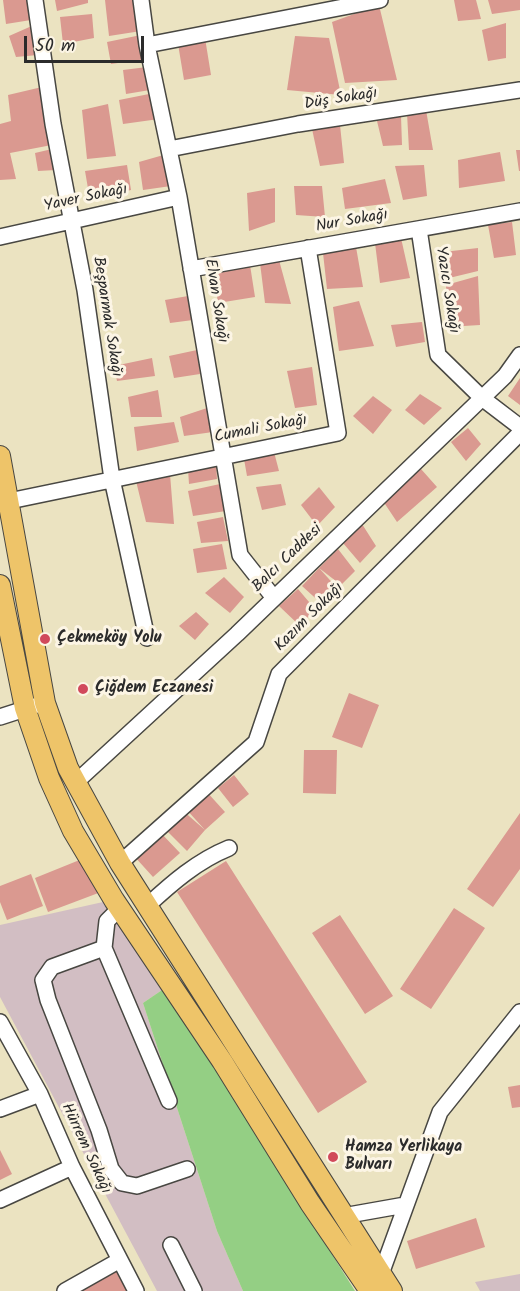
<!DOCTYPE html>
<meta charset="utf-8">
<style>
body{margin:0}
#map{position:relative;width:520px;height:1291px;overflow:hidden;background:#ebe3c1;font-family:Kalam,sans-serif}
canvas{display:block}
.scale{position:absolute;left:24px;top:36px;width:120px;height:27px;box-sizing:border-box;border:3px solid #2b2b2b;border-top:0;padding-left:8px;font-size:18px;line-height:21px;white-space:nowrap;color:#2b2b2b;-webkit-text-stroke:4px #fcf5e5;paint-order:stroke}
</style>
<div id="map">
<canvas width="520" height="1291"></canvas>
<div class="scale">50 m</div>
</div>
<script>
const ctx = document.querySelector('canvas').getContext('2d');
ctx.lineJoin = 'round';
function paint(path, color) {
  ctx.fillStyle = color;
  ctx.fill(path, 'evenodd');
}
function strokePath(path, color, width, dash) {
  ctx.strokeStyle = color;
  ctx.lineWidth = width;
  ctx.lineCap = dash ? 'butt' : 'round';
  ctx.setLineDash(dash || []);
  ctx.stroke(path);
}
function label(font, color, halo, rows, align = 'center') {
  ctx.font = font + ' Kalam,sans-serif';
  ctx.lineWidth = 6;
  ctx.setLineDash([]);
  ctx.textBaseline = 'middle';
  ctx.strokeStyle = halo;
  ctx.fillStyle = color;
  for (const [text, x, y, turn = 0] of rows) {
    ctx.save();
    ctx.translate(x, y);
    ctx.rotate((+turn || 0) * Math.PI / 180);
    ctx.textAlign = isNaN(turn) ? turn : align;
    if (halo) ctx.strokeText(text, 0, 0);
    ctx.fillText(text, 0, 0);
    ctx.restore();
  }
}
const industrial = new Path2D(`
 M112 900 165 988 143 1003 217 1231 243 1291H157L0 997V925Z
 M520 1274V1291H480L475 1282Z`);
const green = new Path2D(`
 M165 988 355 1291H243L217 1231 143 1003Z`);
const building = new Path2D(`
 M3 0H29L31 20 6 24Z
 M55 0H88V3L57 11Z
 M105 0H136L141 31 109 36Z
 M454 0H476L481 19 458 21Z
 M488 0H520V10L492 14Z
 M379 5 397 80 345 83 332 22Z
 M92 14 94 38 63 44 60 17Z
 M506 23V58L488 61 482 30Z
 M34 25 38 55 16 57 9 36Z
 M141 35 146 59 111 64 107 42Z
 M295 36 329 38 341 95 287 90Z
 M205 38 211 75 184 80 178 44Z
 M147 67 150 90 126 94 123 70Z
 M42 87 57 144 10 153 16 179 0 180V124L11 121 8 95Z
 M154 93 159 119 123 124 119 100Z
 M108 104 116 156 87 159 82 110Z
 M426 110 433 150H409L407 113Z
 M401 116 402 145 383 146 377 121Z
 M340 125 344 163 320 166 312 129Z
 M52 149 56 170 38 171 35 153Z
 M516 150H520V171H519Z
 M500 152 505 181 459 188 458 160Z
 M167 154 171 186 143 190 139 162Z
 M127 165 131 190 90 200 85 171Z
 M424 165 427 196 403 200 395 166Z
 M385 179 391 203 345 209 342 188Z
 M294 186H322L325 217 296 215Z
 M275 188V222L249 231 247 193Z
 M512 222 516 255 494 258 488 225Z
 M401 238 410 278 380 283 375 243Z
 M356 247 363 287 327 289 323 253Z
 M478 248V271L445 279 443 252Z
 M279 260 291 304 265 303 260 263Z
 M250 265 255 297 218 303 214 274Z
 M478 276 480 325 447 327 446 285Z
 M188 296 193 320 170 323 165 300Z
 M359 301 374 346 339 351 333 307Z
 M422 322 425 342 396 347 391 325Z
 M197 350 200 374 174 378 169 356Z
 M152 358 155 376 117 381 114 366Z
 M312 367 317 405 295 408 287 371Z
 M520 378V405L508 396Z
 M158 390 162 417H131L128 397Z
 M420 394 442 408 424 425 405 410Z
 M373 396 392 410 373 434 353 416Z
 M207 408 213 432 184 436 180 417Z
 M174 422 179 442 137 451 134 427Z
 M468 428 481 444 466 461 451 442Z
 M274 452 279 471 247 476 244 459Z
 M216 463 217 479 189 484 188 469Z
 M421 469 437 487 397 522 383 501Z
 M170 474 174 524 146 522 136 481Z
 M220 484 226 511 193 516 188 491Z
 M281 484 286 505 262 510 256 487Z
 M319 487 335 507 317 526 301 505Z
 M223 517 228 541 201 543 197 522Z
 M362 524 376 546 360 563 343 543Z
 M222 544 227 569 197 573 193 549Z
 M338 549 355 571 341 585 319 568 338 589 323 605 302 586 319 568Z
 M224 577 244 597 230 613 205 593Z
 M298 589 315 609 300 626 279 606Z
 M196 612 209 624 195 640 179 626Z
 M349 693 379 705 362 748 332 737Z
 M304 750H337L336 794 303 793Z
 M234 775 249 794 233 807 218 788Z
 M206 791 225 812 205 830 187 851 163 827 181 809 205 830 186 809Z
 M520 813V869L493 907 467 889Z
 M160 832 180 853 153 877 134 856Z
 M87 857 101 892 48 912 35 878Z
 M226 861 367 1082 318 1113 177 892Z
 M31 874 43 906 7 920 0 902V886Z
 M454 908 485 928 431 1009 400 989Z
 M340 915 393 996 365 1014 312 933Z
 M520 1085V1107L512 1108 508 1087Z
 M0 1150 12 1174 0 1180Z
 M476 1218 485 1247 416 1269 407 1241Z
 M120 1268 131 1291H77Z`);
const minor = new Path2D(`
 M35 0 53 124 85 290 112 479 147 638
 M141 0 147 45 179 197 240 555 274 598
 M147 45 380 0
 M169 149 298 124 520 90
 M419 229 438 355 482 398 520 427
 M0 237 179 197
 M191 269 520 211
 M0 503 338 433 308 248
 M0 717 34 706
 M75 783 237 634 505 376 520 355
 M120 863 256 742 279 674 520 433
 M147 906C172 883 197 861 229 848
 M120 908 107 921 104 948 52 967 43 980 48 1000 99 1130 111 1169 122 1183 137 1186 187 1169
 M104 948 169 1101
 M0 1022 40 1094 72 1167 136 1291
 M0 1109 40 1094
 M0 1200 72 1167
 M343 1216 405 1205
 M171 1245 194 1291
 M381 1274 440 1112 520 1012
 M65 1291 120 1260`);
const major = new Path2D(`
 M0 456 45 703 68 768 120 863 392 1291
 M0 585 25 708 49 778 73 831 114 900 222 1061 310 1203 370 1291`);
const markers = [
 [45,639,6,"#d1495b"],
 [83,689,6,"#d1495b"],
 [333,1157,6,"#d1495b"]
];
const streetNames = [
 ["Düş Sokağı",341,100,-9],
 ["Yaver Sokağı",86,199,-12],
 ["Nur Sokağı",352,222,-10],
 ["Yazıcı Sokağı",446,290,81],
 ["Elvan Sokağı",215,301,81],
 ["Beşparmak Sokağı",106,317,81],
 ["Cumali Sokağı",261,430,-11],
 ["Balcı Caddesi",288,559,-44],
 ["Kazım Sokağı",310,618,-45],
 ["Hürrem Sokağı",85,1149,65]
];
const poiNames = [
 ["Çekmeköy Yolu",57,639],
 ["Çiğdem Eczanesi",95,689],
 ["Hamza Yerlikaya",345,1148],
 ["Bulvarı",345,1166]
];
paint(industrial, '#d2bec3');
paint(green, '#94cf84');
paint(building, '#da9990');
strokePath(minor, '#484742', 18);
strokePath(major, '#484742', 22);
strokePath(minor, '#fff', 15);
strokePath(major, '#eec469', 20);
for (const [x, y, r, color] of markers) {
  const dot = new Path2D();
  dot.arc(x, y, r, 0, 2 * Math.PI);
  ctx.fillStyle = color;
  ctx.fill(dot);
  strokePath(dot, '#fcf5e5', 2);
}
label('16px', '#2b2b2b', '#fcf5e5', streetNames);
label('bold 16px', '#2b2b2b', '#fcf5e5', poiNames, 'left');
</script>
